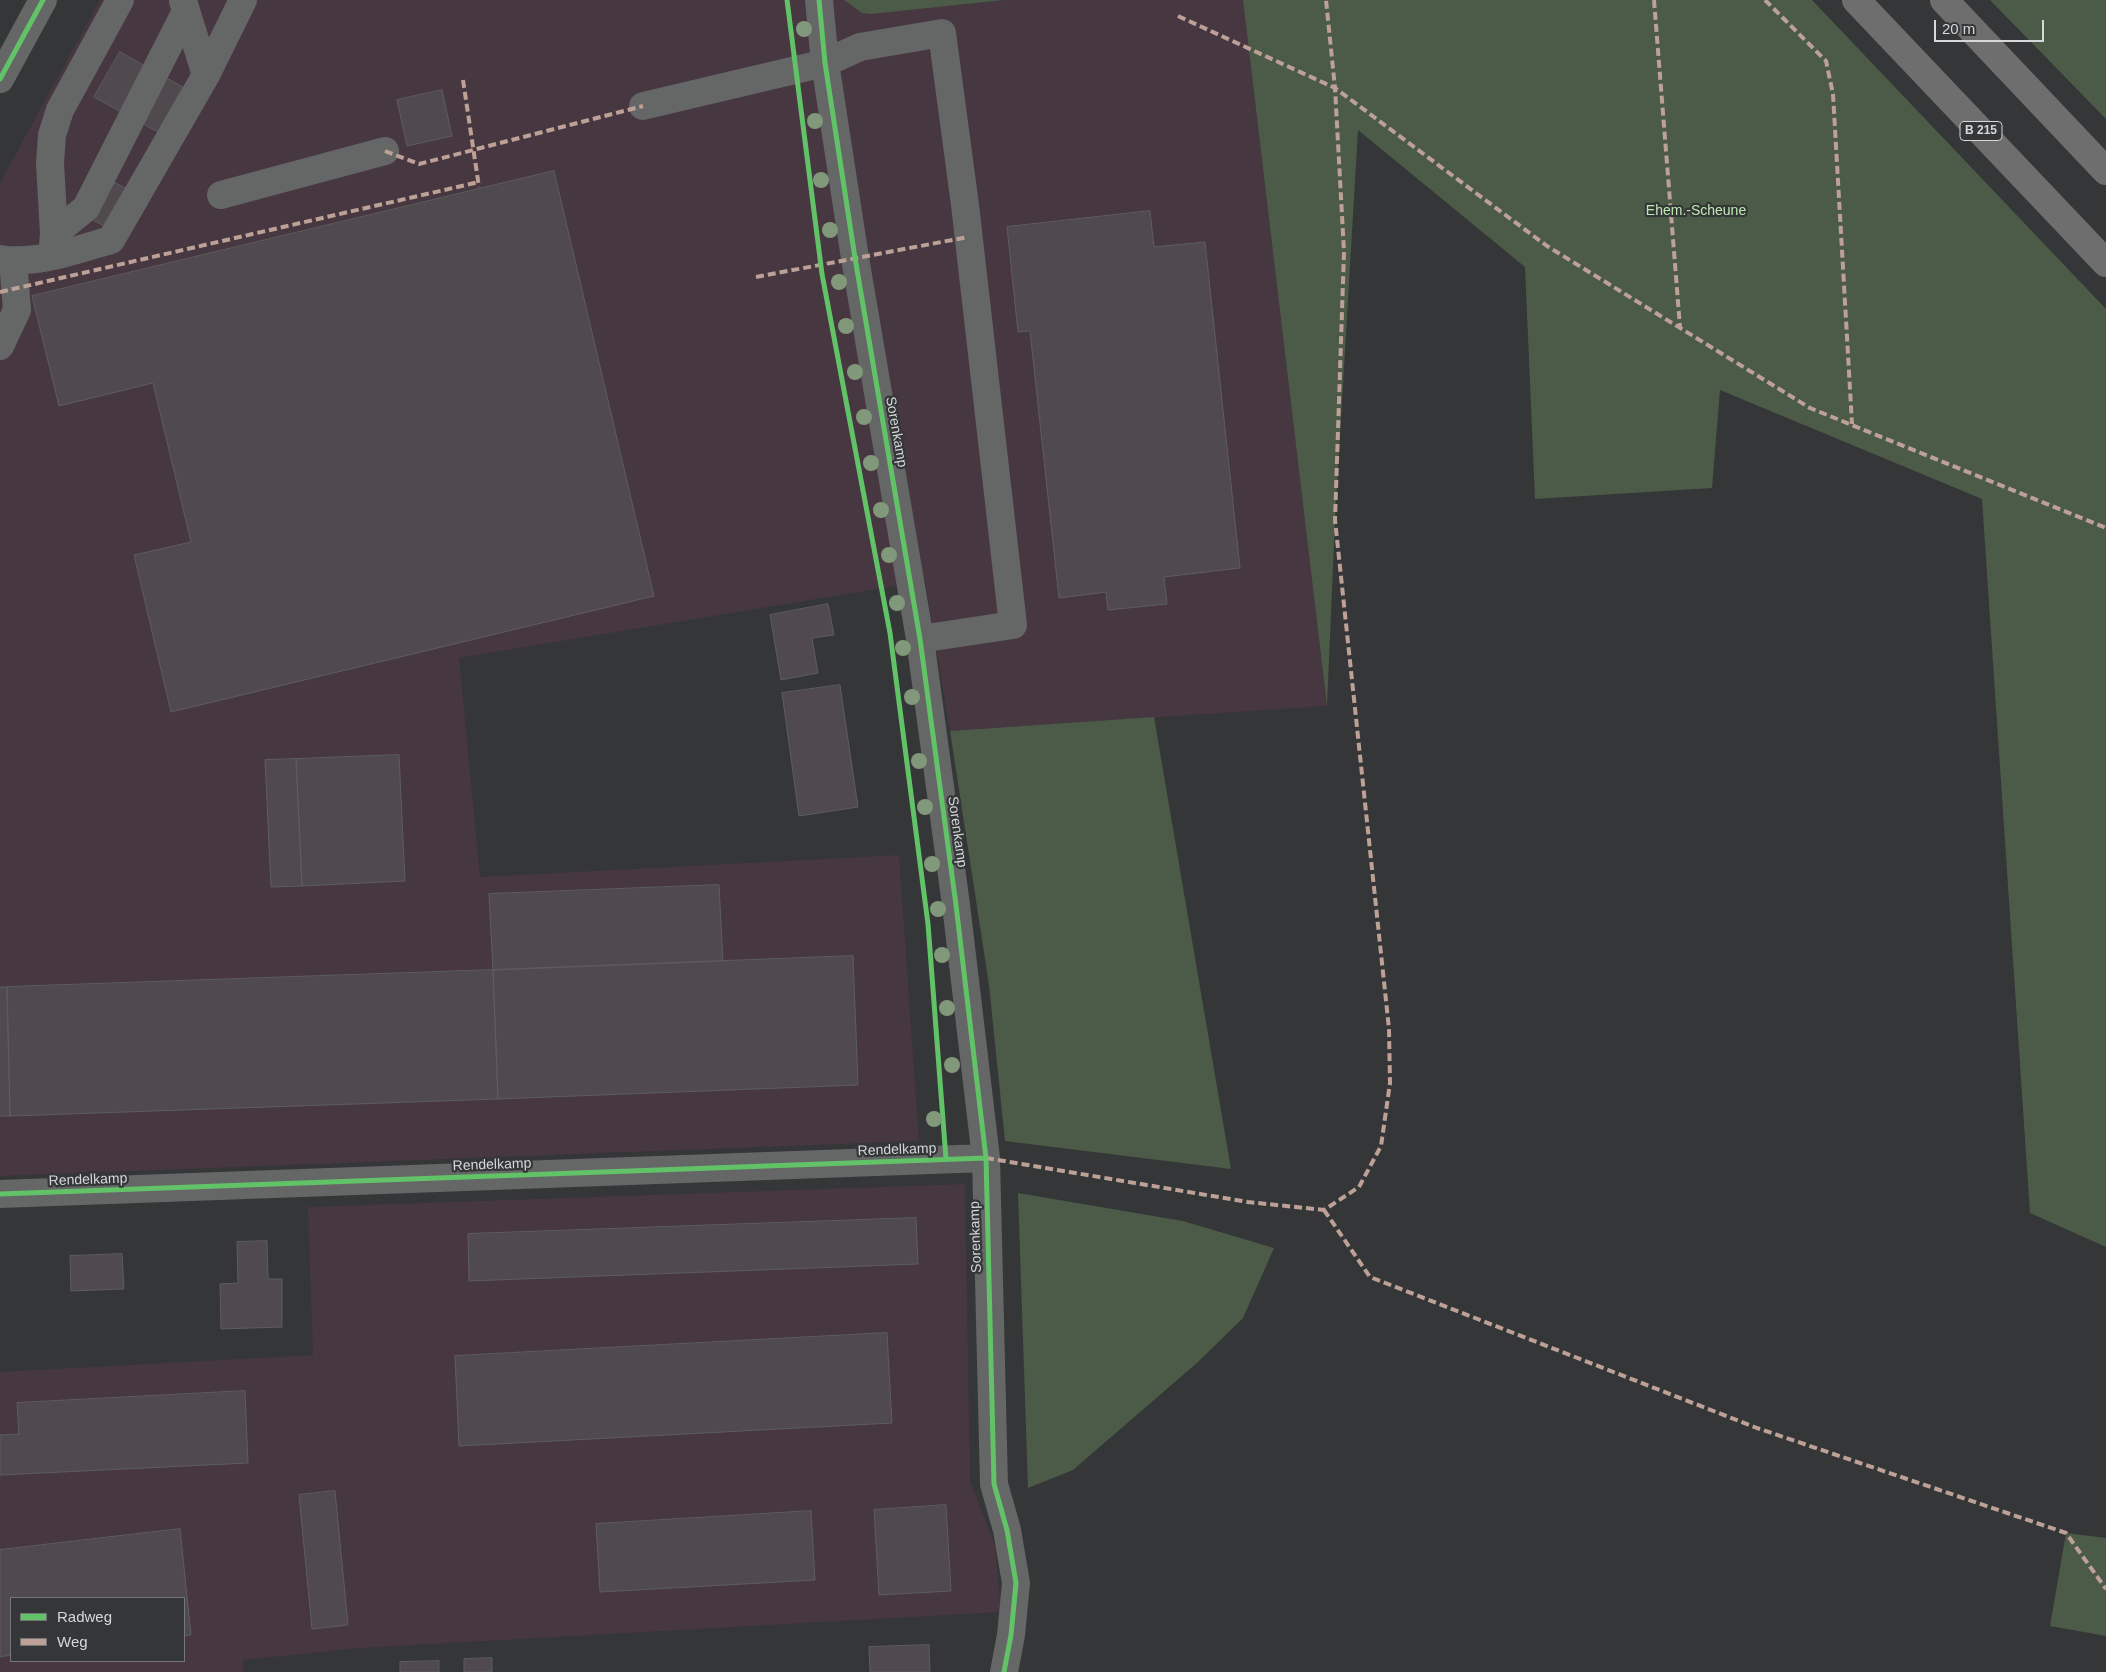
<!DOCTYPE html>
<style>
body{margin:0}
#map{position:relative;width:2106px;height:1672px;overflow:hidden;background:#353637;font-family:Arial,sans-serif}
canvas{display:block}
.legend{position:absolute;left:10px;top:1597px;width:175px;height:65px;box-sizing:border-box;background:#343638;border:1px solid #747678;margin:0;padding:6px 9px;list-style:none;font-size:15px;color:#d5d7d8}
.legend li{display:flex;align-items:center;gap:10px;height:25px}
.legend b{width:25px;border:1px solid #747678}
.scale{position:absolute;left:1934px;top:20px;width:110px;height:22px;box-sizing:border-box;border:2px solid #d5d7d8;border-top:0;padding-left:6px;font-size:15px;line-height:18px;white-space:nowrap;color:#d5d7d8;-webkit-text-stroke:4px #343638;paint-order:stroke}
</style>
<div id="map">
<canvas width="2106" height="1672"></canvas>
<ul class="legend">
<li><b style="height:6px;background:#61c268"></b>Radweg</li>
<li><b style="height:6px;background:#bda197"></b>Weg</li>
</ul>
<div class="scale">20 m</div>
</div>
<script>
const ctx = document.querySelector('canvas').getContext('2d');
ctx.lineJoin = 'round';
function paint(path, color) {
  ctx.fillStyle = color;
  ctx.fill(path, 'evenodd');
}
function strokePath(path, color, width, dash) {
  ctx.strokeStyle = color;
  ctx.lineWidth = width;
  ctx.lineCap = dash ? 'butt' : 'round';
  ctx.setLineDash(dash || []);
  ctx.stroke(path);
}
function label(font, color, halo, rows, align = 'center') {
  ctx.font = font + ' Arial,sans-serif';
  ctx.lineWidth = 4.5;
  ctx.setLineDash([]);
  ctx.textBaseline = 'middle';
  ctx.strokeStyle = halo;
  ctx.fillStyle = color;
  for (const [text, x, y, turn = 0] of rows) {
    ctx.save();
    ctx.translate(x, y);
    ctx.rotate((+turn || 0) * Math.PI / 180);
    ctx.textAlign = isNaN(turn) ? turn : align;
    if (halo) ctx.strokeText(text, 0, 0);
    ctx.fillText(text, 0, 0);
    ctx.restore();
  }
}
const commercial = new Path2D(`
 M100 0H1243L1327 706 950 731 925 581 459 658 480 877 899 855 919 1141 0 1176V183Z
 M965 1184 970 1481 995 1546 1001 1612 360 1648 243 1660V1672H0V1372L313 1355 308 1207ZM11 1598H184V1661H11Z`);
const green = new Path2D(`
 M844 0H1004L871 14 862 13Z
 M1243 0H1812L2106 309V1247L2030 1213 1982 499 1720 390 1712 488 1535 499 1525 267 1358 130 1335 520 1327 706Z
 M1990 0H2106V119Z
 M1154 717 1231 1169 1005 1141 989 985 950 731Z
 M1018 1193 1183 1221 1274 1248 1243 1318 1198 1362 1073 1470 1028 1488Z
 M2066 1533 2106 1538V1636L2050 1626Z`);
const building = new Path2D(`
 M120 52 183 87 158 132 94 97Z
 M442 90 452 136 407 146 397 100Z
 M554 171 654 596 171 712 134 555 191 542 153 383 59 406 32 296Z
 M112 181 127 189 106 227 91 219Z
 M1150 211 1154 247 1205 242 1240 568 1164 577 1167 604 1108 610 1106 592 1059 598 1030 331 1018 332 1007 227Z
 M828 604 834 635 812 638 818 673 781 680 770 615Z
 M840 685 858 807 799 816 782 693Z
 M399 755 405 881 302 886 296 759Z
 M296 759 302 886 271 887 265 760Z
 M719 885 723 961 493 970 489 894Z
 M853 956 858 1085 498 1099 493 970Z
 M493 970 498 1099 10 1116 7 987Z
 M0 987H7L10 1116H0Z
 M916 1218 918 1264 469 1281 468 1234Z
 M267 1241 268 1279H282V1327L221 1329 220 1284 238 1283 237 1242Z
 M122 1254 124 1289 71 1291 70 1256Z
 M887 1333 892 1423 459 1446 455 1356Z
 M245 1391 248 1463 0 1475V1435L19 1434 17 1403Z
 M335 1491 348 1625 312 1629 299 1495Z
 M946 1505 951 1591 879 1595 874 1510Z
 M811 1511 815 1580 600 1592 596 1524Z
 M180 1529 191 1635 184 1636V1598H11V1655L0 1657V1550Z
 M929 1645 930 1672H870L869 1647Z
 M492 1658V1672H464V1659Z
 M439 1661V1672H400V1662Z`);
const minor = new Path2D(`
 M819 0 825 63 855 258 920 639 956 905 986 1158 994 1484 1007 1530 1016 1583 1011 1635 1004 1672
 M183 1 206 75
 M0 79 43 0
 M643 106 825 63 860 47 942 33 965 205 1013 625 920 639
 M221 195 385 151
 M54 234 86 208 186 11
 M52 256 54 234 50 163 52 135 60 110 120 0
 M0 259C37 265 76 250 111 240L206 75 243 0
 M0 346 17 310 13 261
 M0 1194 986 1158`);
const major = new Path2D(`
 M1856 0 2106 263
 M1944 0 2106 171`);
const quiet = new Path2D(`
 M1654 0 1680 327
 M1765 0 1826 61 1833 94 1852 424
 M1178 16 1335 88 1547 246 1810 408 2106 528
 M463 80 479 187
 M385 151 419 164 643 106
 M756 277 968 237
 M0 292 479 182
 M986 1158 1248 1202 1324 1210 1359 1187 1381 1146 1390 1083 1389 1029 1335 520 1344 252 1335 88 1326 0
 M1324 1210 1370 1277 1757 1428 2066 1533 2106 1589`);
const cycleway = new Path2D(`
 M787 0 822 274 890 633 928 924 946 1159
 M819 0 825 63 855 258 920 639 956 905 986 1158 994 1484 1007 1530 1016 1583 1011 1635 1004 1672
 M0 79 43 0
 M0 1194 986 1158`);
const trees = [
 [804,29],
 [815,121],
 [821,180],
 [830,230],
 [839,282],
 [846,326],
 [855,372],
 [864,417],
 [871,463],
 [881,510],
 [889,555],
 [897,603],
 [903,648],
 [912,697],
 [919,761],
 [925,807],
 [932,864],
 [938,909],
 [942,955],
 [947,1008],
 [952,1065],
 [934,1119]
];
const shields = [
 [1981,131,42]
];
const shieldNames = [
 ["B 215",1981,131]
];
const parkNames = [
 ["Ehem.-Scheune",1696,211]
];
const streetNames = [
 ["Sorenkamp",896,432,80],
 ["Sorenkamp",957,832,82],
 ["Rendelkamp",897,1150,-2],
 ["Rendelkamp",492,1165,-2],
 ["Rendelkamp",88,1180,-2],
 ["Sorenkamp",976,1237,-92]
];
paint(commercial, '#473740');
paint(green, '#4b5b47');
paint(building, '#504a4e');
strokePath(building, '#5d5d5e', 1);
strokePath(minor, '#656666', 28);
strokePath(major, '#6e6e6e', 28);
strokePath(quiet, '#bda197', 4, [8, 4]);
strokePath(cycleway, '#61c268', 5);
ctx.fillStyle = '#81997a';
for (const [x, y] of trees) {
  ctx.beginPath();
  ctx.arc(x, y, 8, 0, 2 * Math.PI);
  ctx.fill();
}
for (const [x, y, w] of shields) {
  const box = new Path2D();
  box.roundRect(x - w / 2, y - 9.5, w, 19, 4);
  ctx.fillStyle = '#343638';
  ctx.fill(box);
  strokePath(box, '#d5d7d8', 1);
}
label('bold 12px', '#d5d7d8', null, shieldNames);
label('14px', '#c0eab1', '#343638', parkNames);
label('14px', '#d5d7d8', '#343638', streetNames);
</script>
